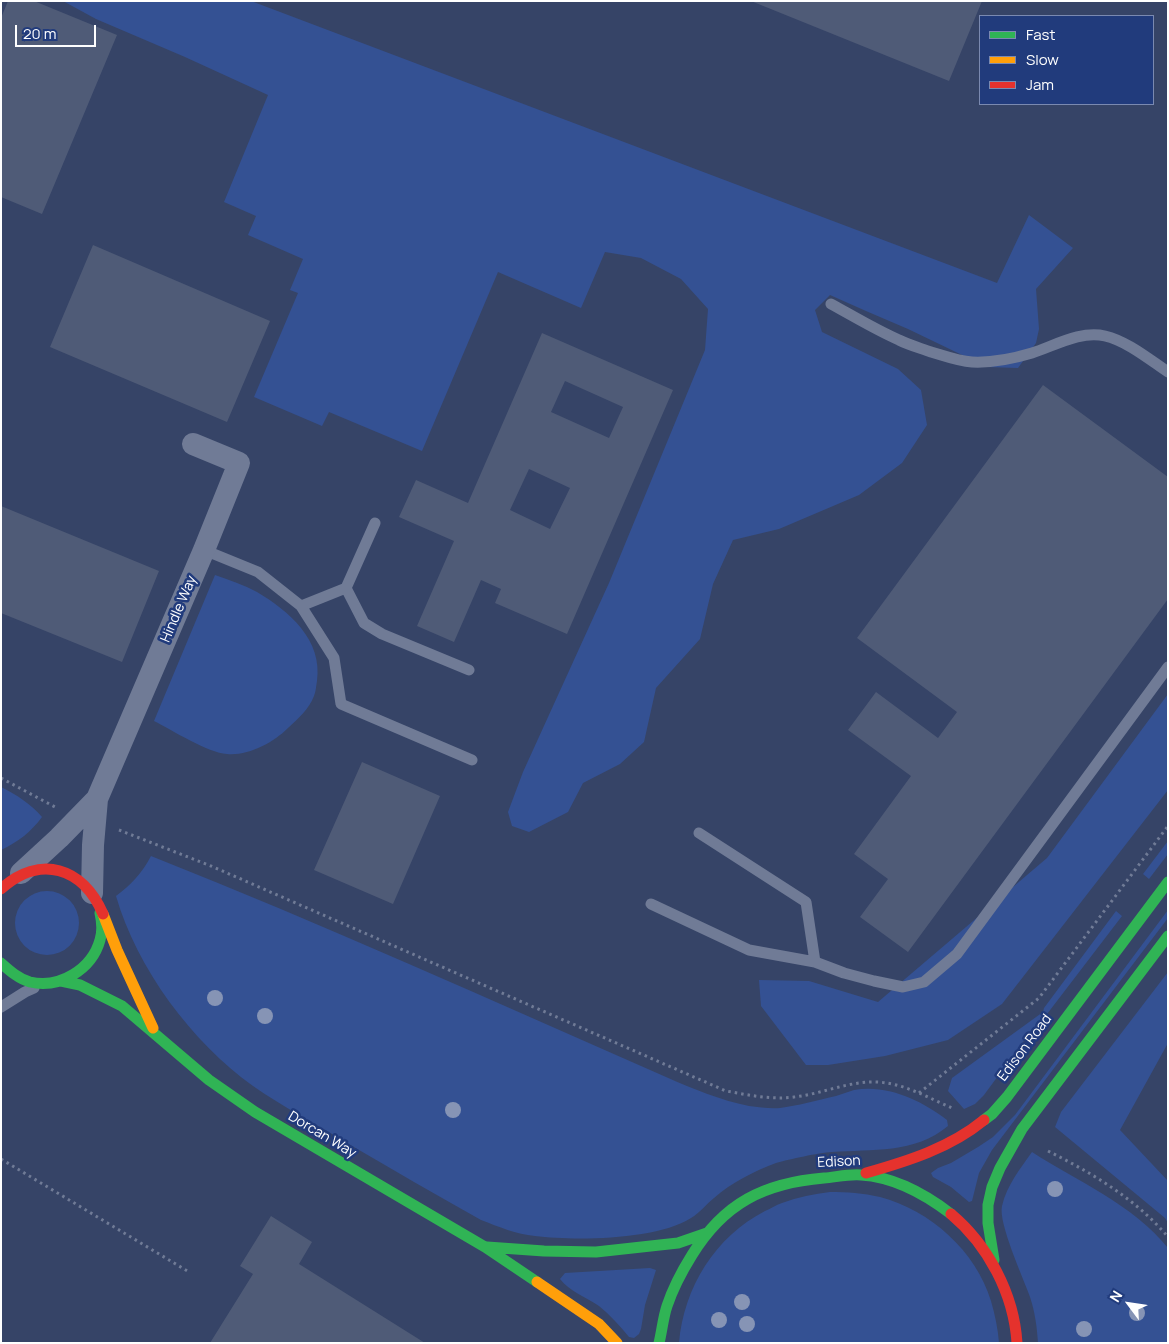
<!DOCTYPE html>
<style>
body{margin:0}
#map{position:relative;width:1169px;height:1344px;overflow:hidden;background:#364467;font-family:Manrope,sans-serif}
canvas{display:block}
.frame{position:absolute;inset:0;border:2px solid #fff;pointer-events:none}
.legend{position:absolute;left:979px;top:15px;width:175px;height:90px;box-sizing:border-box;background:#213b7c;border:1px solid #7a89b0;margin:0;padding:6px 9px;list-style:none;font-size:15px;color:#fff}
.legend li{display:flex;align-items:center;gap:10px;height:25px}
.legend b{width:25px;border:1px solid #7a89b0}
.north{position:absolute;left:1104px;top:1279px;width:50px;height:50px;-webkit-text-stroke:4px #213b7c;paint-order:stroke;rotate:301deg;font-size:14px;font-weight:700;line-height:20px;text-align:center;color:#fff}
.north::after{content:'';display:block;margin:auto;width:18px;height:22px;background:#fff;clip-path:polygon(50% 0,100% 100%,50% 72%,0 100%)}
.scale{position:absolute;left:15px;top:25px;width:81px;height:22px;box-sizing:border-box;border:2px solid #fff;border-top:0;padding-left:6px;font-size:15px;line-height:18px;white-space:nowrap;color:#fff;-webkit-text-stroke:4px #213b7c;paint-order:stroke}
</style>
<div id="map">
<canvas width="1169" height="1344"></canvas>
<div class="frame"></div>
<ul class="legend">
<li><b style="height:6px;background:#30b455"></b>Fast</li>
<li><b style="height:6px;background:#ff9f0a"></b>Slow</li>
<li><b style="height:6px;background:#e5322d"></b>Jam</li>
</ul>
<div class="north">N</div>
<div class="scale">20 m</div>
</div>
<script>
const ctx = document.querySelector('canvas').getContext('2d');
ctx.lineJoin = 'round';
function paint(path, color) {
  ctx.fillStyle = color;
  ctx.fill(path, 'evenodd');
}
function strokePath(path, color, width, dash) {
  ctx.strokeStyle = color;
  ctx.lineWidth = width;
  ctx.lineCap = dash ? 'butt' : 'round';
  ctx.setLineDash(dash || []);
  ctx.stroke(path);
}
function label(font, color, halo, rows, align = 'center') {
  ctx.font = font + ' Manrope,sans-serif';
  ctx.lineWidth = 5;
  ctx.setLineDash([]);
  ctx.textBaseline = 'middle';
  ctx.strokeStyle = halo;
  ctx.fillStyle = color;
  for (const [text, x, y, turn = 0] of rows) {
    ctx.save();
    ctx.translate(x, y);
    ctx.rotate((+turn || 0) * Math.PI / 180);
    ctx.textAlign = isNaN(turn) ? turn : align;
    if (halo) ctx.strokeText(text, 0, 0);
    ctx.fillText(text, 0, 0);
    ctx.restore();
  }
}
const green = new Path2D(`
 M63 1H251L997 283 1029 215 1073 248 1036 289 1039 329 1036 343 1018 368 987 367 908 329 866 311 830 295 815 310 822 332 898 369 921 390 927 425 902 463 859 495 779 529 733 540 713 584 700 639 656 688 644 742 620 764 583 783 568 812 529 832 512 826 508 812 523 772 609 583 705 350 708 309 681 279 641 258 605 252 581 308 498 272 422 451 329 412 322 426 254 397 298 293 290 290 303 259 248 235 256 216 224 202 268 95 185 57 96 19Z
 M215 575C229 580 244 585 257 592 289 611 323 640 317 681 316 686 316 691 314 696 309 709 298 719 288 728 273 743 248 756 227 754 208 753 172 730 154 721Z
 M1168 694V790L1002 1004 948 1040 885 1056 828 1065H806L761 1006 759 980 809 981 878 1002 1047 858Z
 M1 787C17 795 31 804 42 817 31 832 18 842 1 850Z
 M1168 841V854L1149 879 1143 874Z
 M151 856C325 925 495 1002 666 1077 693 1089 720 1100 749 1106 759 1107 770 1109 780 1108 796 1106 819 1100 836 1096 842 1094 848 1092 854 1090 887 1084 921 1100 947 1120L948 1126C915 1154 871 1149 832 1152 818 1153 790 1159 776 1163 754 1171 731 1183 714 1198 706 1204 700 1213 691 1218 657 1240 575 1241 535 1236 516 1234 499 1227 481 1220 436 1195 392 1169 347 1143 316 1124 283 1107 253 1086 192 1042 137 969 116 896 131 885 142 873 151 856Z
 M15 923a32 32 0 1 1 64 0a32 32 0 1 1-64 0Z
 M1168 910V918L992 1150 979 1173 972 1201 969 1202 951 1187 933 1177 931 1173 938 1168 951 1163 978 1147 993 1137 1015 1115Z
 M1116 911 1122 916 1044 1018 1029 1034 984 1095 975 1104 964 1109 948 1091 952 1078 1043 1012 1044 1008Z
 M1168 972V1043L1120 1130 1168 1181V1223L1165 1218 1055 1127 1061 1112Z
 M1032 1152C1077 1181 1134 1205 1168 1248V1343H1038C1037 1327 1035 1312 1030 1297 1023 1277 998 1223 1002 1206 1007 1185 1020 1169 1032 1152Z
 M830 1192C847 1192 863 1193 880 1197 930 1210 976 1251 991 1301 995 1315 998 1329 999 1343H679C684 1287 715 1237 765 1211 770 1209 776 1205 782 1203 798 1197 814 1194 830 1192Z
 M650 1268 656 1270 645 1305 641 1329 639 1334 634 1338 629 1337C620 1326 610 1315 599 1306 586 1297 569 1291 560 1279L565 1273Z`);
const building = new Path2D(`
 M8 1H34L117 35 42 214 1 197V18Z
 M751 1H982L949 81Z
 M93 245 270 321 227 422 50 347Z
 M542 333 673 390 567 634 495 603 501 589 481 580 454 642 417 626 454 541 399 517 416 480 468 503ZM565 381 623 407 609 438 551 412ZM529 469 570 488 550 529 510 510Z
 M1043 385 1168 477V599L908 952 860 917 888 879 854 854 911 776 848 730 876 692 938 738 957 712 857 638Z
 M1 506 159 571 122 662 1 613Z
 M362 762 440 796 393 904 314 870Z
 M271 1216 312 1242 299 1264 425 1343H210L253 1274 240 1266Z`);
const path = new Path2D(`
 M1 778 55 807
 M119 830 211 866 726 1091C749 1095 770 1100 794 1097 822 1094 848 1081 877 1082 903 1083 929 1098 952 1108
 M919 1093 1039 998 1168 826
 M1048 1151C1092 1173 1136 1199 1168 1237
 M1 1159 189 1272`);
const lane = new Path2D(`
 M831 304C853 316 876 330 899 340 909 345 920 348 931 352 945 356 957 361 972 362 992 363 1012 359 1032 353 1054 346 1081 330 1105 336 1127 341 1150 360 1168 372
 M204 550 258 572 301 606 334 658 341 704 472 760
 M346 588 364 623 382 634 469 670
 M301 606 346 588 375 523
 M699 833 806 902 815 962
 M651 904 749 950 815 962 844 973 874 981 903 987 924 982 957 954 1168 667
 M1 1007 25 992 34 988`);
const street = new Path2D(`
 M21 873 59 838 97 799
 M92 893 93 845 97 799 204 550 239 463 193 444`);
const fast = new Path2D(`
 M1 963C10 971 19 979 30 982 60 989 92 969 100 940 103 931 102 922 100 913
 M61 981 80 985 122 1006 209 1080 255 1112 485 1247 537 1282
 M984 1120 992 1114 1007 1097 1168 882
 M487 1247 544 1251 596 1252 678 1243 707 1233
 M994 1260 988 1223V1205L992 1187 1000 1168 1022 1129 1168 936
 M659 1343C662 1331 663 1318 667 1306 673 1288 682 1271 692 1255 724 1203 764 1183 824 1178 836 1177 849 1174 861 1175 895 1177 925 1194 951 1214`);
const slow = new Path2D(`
 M103 914 117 950 153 1028
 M537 1282 599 1324 617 1343`);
const jam = new Path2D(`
 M1 889C40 854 83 867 103 914
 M866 1173C908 1161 950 1148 984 1120
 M951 1214C988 1245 1014 1294 1017 1343`);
const trees = [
 [215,998],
 [265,1016],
 [453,1110],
 [1055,1189],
 [742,1302],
 [1137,1313],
 [719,1320],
 [747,1324],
 [1084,1329]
];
const streetNames = [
 ["Hindle Way",179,609,-67],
 ["Edison Road",1025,1048,-53],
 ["Dorcan Way",322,1135,31],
 ["Edison",839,1162,-3]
];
paint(green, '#345193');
paint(building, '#4f5b77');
strokePath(path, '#707b96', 3, [2.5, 4]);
strokePath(lane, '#707b96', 11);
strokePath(street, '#707b96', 22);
strokePath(fast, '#30b455', 11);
strokePath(slow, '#ff9f0a', 11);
strokePath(jam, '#e5322d', 11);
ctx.fillStyle = '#8694b5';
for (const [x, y] of trees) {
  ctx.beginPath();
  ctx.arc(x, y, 8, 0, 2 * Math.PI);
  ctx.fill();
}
label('14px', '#fff', '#213b7c', streetNames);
</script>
